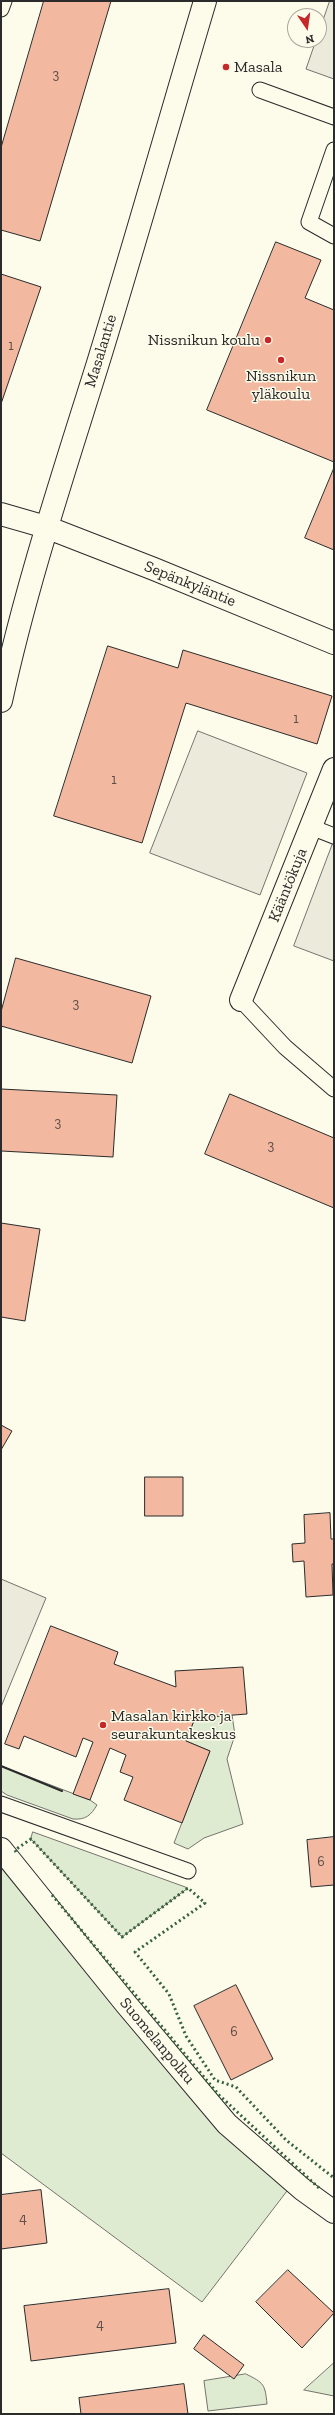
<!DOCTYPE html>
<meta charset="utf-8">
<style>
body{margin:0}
#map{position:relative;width:335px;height:2415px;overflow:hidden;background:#fdfbea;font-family:"Zilla Slab",serif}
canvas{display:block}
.frame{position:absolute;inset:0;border:2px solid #2b2b2b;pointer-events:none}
.north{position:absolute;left:287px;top:8px;width:40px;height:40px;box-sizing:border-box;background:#fdfbea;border:1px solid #a9a89e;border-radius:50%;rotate:167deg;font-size:11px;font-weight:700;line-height:16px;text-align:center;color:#2b2b2b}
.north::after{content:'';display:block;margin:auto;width:14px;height:18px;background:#c62828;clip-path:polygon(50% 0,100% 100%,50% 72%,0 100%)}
</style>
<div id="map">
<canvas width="335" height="2415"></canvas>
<div class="frame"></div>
<div class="north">N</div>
</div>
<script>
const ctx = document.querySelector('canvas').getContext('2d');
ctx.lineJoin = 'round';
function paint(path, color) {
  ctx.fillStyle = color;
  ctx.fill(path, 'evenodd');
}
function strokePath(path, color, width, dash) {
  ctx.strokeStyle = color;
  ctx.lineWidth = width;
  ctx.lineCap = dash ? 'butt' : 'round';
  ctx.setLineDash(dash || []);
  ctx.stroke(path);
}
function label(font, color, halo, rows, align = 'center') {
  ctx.font = font + ' "Zilla Slab",serif';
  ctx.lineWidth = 3;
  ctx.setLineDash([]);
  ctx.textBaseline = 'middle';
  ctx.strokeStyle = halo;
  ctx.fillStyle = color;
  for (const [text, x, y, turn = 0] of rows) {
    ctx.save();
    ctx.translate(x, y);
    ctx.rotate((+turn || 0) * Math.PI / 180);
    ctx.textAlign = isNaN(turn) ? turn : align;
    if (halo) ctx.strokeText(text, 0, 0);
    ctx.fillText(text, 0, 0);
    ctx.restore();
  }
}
const green = new Path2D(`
 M232 1715 235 1735 227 1759 243 1824 204 1838 188 1849 174 1843 210 1751 186 1741 195 1718Z
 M1 1766 90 1800 97 1805C91 1815 86 1820 73 1819L7 1795 1 1791Z
 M33 1832 188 1888 122 1937 31 1839Z
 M1 1867 211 2118 287 2191 202 2302 1 2153Z
 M334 2363V2396L304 2390Z
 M246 2374C264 2383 265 2384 267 2404L208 2411 204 2381Z`);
const parking = new Path2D(`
 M330 1H334V79L306 69 316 40H319V32Z
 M198 731 307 773 260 895 150 853Z
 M334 840V961L294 946Z
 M1 1579 46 1598 1 1707Z`);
const building = new Path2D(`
 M44 1H111L40 241 1 230V148Z
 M276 242 321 260 305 298 334 310V462L207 410Z
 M1 274 41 287 1 404Z
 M334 468V550L305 538Z
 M108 646 178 668 183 650 332 696 317 744 186 703 142 843 54 816Z
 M16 958 151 996 132 1063 1 1026V1012Z
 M1 1089 117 1095 113 1157 1 1151Z
 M230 1094 334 1138V1208L205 1154Z
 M1 1223 40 1229 25 1321 1 1317Z
 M1 1425 12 1431 1 1450Z
 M145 1477H183V1516H145Z
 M330 1513 331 1539H334V1564H332L333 1595 306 1597 304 1561 293 1562 292 1544 305 1543 304 1515Z
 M51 1626 118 1652 114 1664 176 1687 175 1671 243 1667 247 1714 195 1718 186 1741 210 1751 182 1823 124 1800 133 1777 120 1772 126 1755 110 1748 90 1800 73 1794 93 1742 83 1738 76 1757 24 1736 19 1749 5 1744Z
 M334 1837V1885L311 1887 307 1840Z
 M236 1985 273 2059 231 2080 194 2006Z
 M41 2190 47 2243 1 2249V2195Z
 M288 2270 334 2313 302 2348 256 2302Z
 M169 2289 176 2343 31 2361 24 2306Z
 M204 2335 244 2365 234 2379 194 2349Z
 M184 2384 188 2414H81L79 2398Z`);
const service = new Path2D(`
 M1 9 4 1
 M260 90 334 117
 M334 150 309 222 334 236
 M311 827 334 836
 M241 1000 285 1047 334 1089
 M1 1804 188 1871`);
const minor = new Path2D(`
 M1 514 46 527
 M241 1000 334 769
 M1 1849 126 2004 227 2124 302 2189 334 2212`);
const tertiary = new Path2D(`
 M46 527 154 569 334 643
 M1 701C26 586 63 475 98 363 135 243 169 122 205 1`);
const hedge = new Path2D(`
 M16 1852 15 1850 31 1839 122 1937 188 1888 205 1903 135 1952 169 1994 186 2036 215 2080 236 2087 286 2140 334 2178
 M52 1895 219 2095 319 2188`);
const wall = new Path2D(`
 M1 1766 62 1791`);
const markers = [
 [226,67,4,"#c62828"],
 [268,340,4,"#c62828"],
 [281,360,4,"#c62828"],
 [103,1725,4,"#c62828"]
];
const numberNames = [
 ["3",56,75],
 ["1",11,346],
 ["1",296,719],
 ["1",114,780],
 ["3",76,1004],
 ["3",58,1123],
 ["3",271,1146],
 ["6",321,1862],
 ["6",234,2032],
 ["4",23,2219],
 ["4",100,2325]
];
const poiNames = [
 ["Masala",234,67],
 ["Nissnikun koulu",260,340,"right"],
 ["Nissnikun",281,376,"center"],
 ["yläkoulu",281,394,"center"],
 ["Masalan kirkko ja",111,1716],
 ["seurakuntakeskus",111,1734]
];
const streetNames = [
 ["Masalantie",101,351,-73],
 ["Sepänkyläntie",190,584,22],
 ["Kääntökuja",288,885,-68],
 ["Suomelanpolku",157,2041,50]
];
paint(green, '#deebd1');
strokePath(green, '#74746e', 1);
paint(parking, '#eceadb');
strokePath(parking, '#74746e', 1);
paint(building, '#f2b8a0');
strokePath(building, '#2b2b2b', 1);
strokePath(service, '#2b2b2b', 17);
strokePath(minor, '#2b2b2b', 24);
strokePath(tertiary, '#2b2b2b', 24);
strokePath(service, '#fdfbea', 15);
strokePath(minor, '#fdfbea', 22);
strokePath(tertiary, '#fdfbea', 22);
strokePath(hedge, '#34623c', 3, [2, 3]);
strokePath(wall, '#2b2b2b', 2);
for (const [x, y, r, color] of markers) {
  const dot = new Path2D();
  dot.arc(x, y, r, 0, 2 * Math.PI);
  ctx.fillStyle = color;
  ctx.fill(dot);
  strokePath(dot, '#fdfbea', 1.5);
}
label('14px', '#5d4e48', null, numberNames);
label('16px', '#2b2b2b', '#fdfbea', poiNames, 'left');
label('16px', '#2b2b2b', '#fdfbea', streetNames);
</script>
